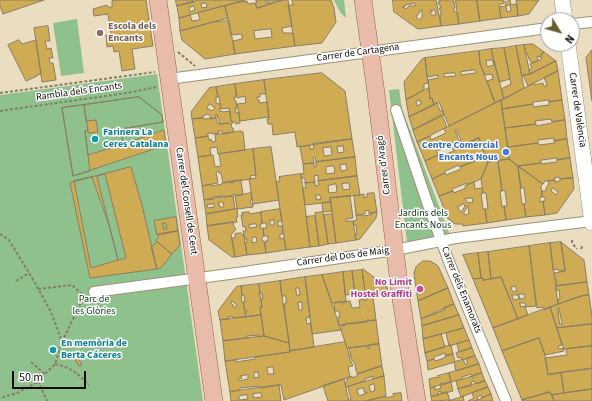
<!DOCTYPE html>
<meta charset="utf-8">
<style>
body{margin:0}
#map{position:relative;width:592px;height:401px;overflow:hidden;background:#eaddc0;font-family:"Source Sans 3",sans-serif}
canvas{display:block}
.north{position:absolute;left:540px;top:12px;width:40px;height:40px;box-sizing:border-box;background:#fff;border:1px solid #a09f9b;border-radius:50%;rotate:127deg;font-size:11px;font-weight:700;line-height:16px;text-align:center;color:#120e05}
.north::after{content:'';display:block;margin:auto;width:14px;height:18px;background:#645d2a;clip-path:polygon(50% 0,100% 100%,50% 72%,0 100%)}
.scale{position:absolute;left:12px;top:371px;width:74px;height:18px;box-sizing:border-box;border:2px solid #120e05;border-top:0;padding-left:5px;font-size:12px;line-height:14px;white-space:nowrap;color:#120e05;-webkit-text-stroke:3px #fff;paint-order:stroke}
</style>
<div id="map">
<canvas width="592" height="401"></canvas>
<div class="north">N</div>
<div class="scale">50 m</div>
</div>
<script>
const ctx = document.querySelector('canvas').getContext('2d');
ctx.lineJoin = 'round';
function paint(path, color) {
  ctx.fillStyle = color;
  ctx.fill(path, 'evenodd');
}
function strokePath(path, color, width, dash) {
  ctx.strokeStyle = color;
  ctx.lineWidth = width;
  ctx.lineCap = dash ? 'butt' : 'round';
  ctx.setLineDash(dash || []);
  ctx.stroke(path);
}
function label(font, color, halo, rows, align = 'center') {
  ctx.font = font + ' "Source Sans 3",sans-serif';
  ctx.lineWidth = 3;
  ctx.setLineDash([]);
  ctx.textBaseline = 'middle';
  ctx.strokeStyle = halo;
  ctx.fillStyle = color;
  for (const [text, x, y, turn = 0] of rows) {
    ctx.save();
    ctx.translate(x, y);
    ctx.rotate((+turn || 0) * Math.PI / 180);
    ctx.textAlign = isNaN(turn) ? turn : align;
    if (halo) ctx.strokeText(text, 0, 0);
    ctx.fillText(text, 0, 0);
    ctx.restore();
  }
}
const green = new Path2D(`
 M334 0H344L346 18 340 12Z
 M77 19 84 73 61 76 53 23Z
 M157 74 203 401H0V95Z
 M399 89 402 109 450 235 407 242 389 90Z`);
const building = new Path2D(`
 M0 0H44L3 14 0 6Z
 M118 0H146L153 46 132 49 135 69 122 71 119 51 114 52 113 46 107 47 106 35 111 34 108 14 94 16 93 9 107 5 108 7H112V1Z
 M176 0H193L194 2 177 6Z
 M199 0H245L179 18 177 6ZM206 3 207 7 202 8 201 4ZM194 6 195 10 190 12 189 8Z
 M256 0H283L277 2V0L273 2V3L268 4 267 0H265L267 5 257 8 255 3H257Z
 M283 0H288L292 26 282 28 283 33H293L295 46 235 54 233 41 242 39V34L231 35 225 6 235 3 247 1 248 4 255 3 257 8ZM271 29 272 37 255 39 254 31Z
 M292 0H331L334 8 336 22 322 43 295 46 288 5H293Z
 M393 0H436L441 26 418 29 394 12ZM412 3H415V6H409L406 9 402 7H405V5L412 4ZM422 10V17L420 20 416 17 420 12V11ZM431 10H435L436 15H431L430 12H432Z
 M439 0H453V1H454L455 8H454V12H457L459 24 441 26 440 14H442L439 8H441L440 5H439L438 2H440Z
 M456 0H477L480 21 459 24Z
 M477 0H504V3L499 5 501 18 480 21Z
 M510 0 511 5 517 4 518 16 501 18 499 7 506 6 505 3ZM510 5 511 11 507 12 506 6Z
 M521 0H539L529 14 518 16 516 1Z
 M225 6 228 18 180 31 179 18 190 15 192 21 199 20 200 19 198 13Z
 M229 21 235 54 205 59 182 40 180 31 213 22Z
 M48 26 50 41H45L47 49 51 48 53 58H49L50 63H53L56 80 42 82 34 28Z
 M19 40 22 44 36 40 41 74 37 75V76L26 81 8 45Z
 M531 44H533L544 52 540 57 538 56 537 58 539 60 532 63 529 59 527 53 526 54 524 45Z
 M524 45 530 74 522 76 516 46Z
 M516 46 524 88 504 99 501 89 511 84 504 48Z
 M504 48 510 79 499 82 491 49Z
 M491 49 504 99 495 103 487 81 493 79 492 74 485 75 480 64 479 51ZM492 60 494 65 487 67 486 61Z
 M592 50V101L586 58Z
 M479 51 480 64 495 103 449 126 439 102 434 105 432 98 430 99 428 80 438 78V75L427 77 425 58ZM475 70 476 73 461 75V72ZM455 73 456 76 444 77V74Z
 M544 52 556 61 530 74 529 70 532 68 530 64 539 60V61L542 58 540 57Z
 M425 58 428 83 424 84V90L406 100 404 82 422 59Z
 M556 61 558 71 528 86 523 75 530 74Z
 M558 71 562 100 549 102V100L533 102V104L502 109 501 100 534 83V85L543 83 544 86H547L546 82 544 78Z
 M322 73 345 91 352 139 297 147 295 132 273 135 272 124H268L267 119H269L264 80Z
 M264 80 266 94H260V97H257L258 100H259L260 103 267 102 269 117 240 121 237 104 246 103 245 96 237 98 235 84Z
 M235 84 236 97H234L235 101H236L237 108H235L236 113 239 112 240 123 236 124 235 122H233L231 121 229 108 221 109 219 97H218L216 87Z
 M216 87 218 97H216V103L218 104 220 103 221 109H220L219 110 221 112 222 111 223 112 230 111 231 121 233 122 231 125 229 123 220 124 218 117 217 118 218 116 216 114V118L210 119V116L208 114 203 116V118L192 119 191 112 209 88ZM210 104 215 108 212 111 207 108Z
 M429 88 430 99 432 98 434 105 409 117 406 100ZM420 100 421 104 417 106 416 102Z
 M139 97 162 115 163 122 121 129 123 144 88 155 85 131 88 130V133L98 132 96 120 86 121 84 105Z
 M139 97 162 115 163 122 121 129 123 144 164 130 166 145 73 176 62 108Z
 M501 100 509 159 488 162 479 138 453 149 451 145 436 151 438 155 425 161 417 142 430 136 431 140 446 133 444 129ZM456 130 461 140 459 141 455 131Z
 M562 100 565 120 552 122 551 119 535 121 536 124 505 128 502 109 533 104V107L549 105V102Z
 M437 103 440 111 442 110 444 115 413 130 409 117Z
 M84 105 88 130 85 131 90 171 73 176 62 108Z
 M442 115 447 127 417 142 413 130Z
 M203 118 204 119 216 118 218 124 229 123 231 125 232 128H233L234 132 223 134 222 131H218L219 133 212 134V133H208V136L195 138 192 119Z
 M565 120 567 139 554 141V138L538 140V143L508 147 505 128 536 124V126L552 123V122Z
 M241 131 243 132 245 150 218 154 217 147 210 148 211 155 198 157 195 138 208 136 209 140 211 139 212 142 216 141 215 135Z
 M479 138 486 157 460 167 459 165 445 171V173L432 179 425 161 438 155 439 157 454 151 453 149Z
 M352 139 355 157 316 162 315 157 313 158 314 163 303 164 300 147 310 145V149H314L313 144ZM343 146 344 152 338 153 337 147ZM331 147 332 155 324 156 323 148Z
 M567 139 570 158 557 160V158L541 160V163L518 166 509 159 508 147 538 143 539 145 555 143 554 141Z
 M271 147 279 200 253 204 249 179 256 178 253 149Z
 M253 149 256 175 250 176 251 179 223 183 221 173H219V171L216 172 218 183 202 186 198 157 213 155 215 167 221 166 219 154Z
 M355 157 357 176 318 181V175L314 176 315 182 305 183V178H301V174L304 173 303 164 314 163V167H316V162ZM346 164 347 170 341 171 340 165ZM334 166 335 173 326 174V167Z
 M486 157 488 162 481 179 467 185V183L452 189 453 191 439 196 432 179 445 173 446 175 461 169 460 167Z
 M570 158 573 178 560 179 559 177 554 178 555 180 545 181 543 184 518 166 541 163V164L557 162V160Z
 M509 159 518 166 521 188H520L522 204H524L526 217 506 220 504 206H507L505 190 502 191 498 161Z
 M498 161 502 191H500L502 207 504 206 506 220 487 223 485 209H488L486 193H483L481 179 488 162Z
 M518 166 543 184 541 186 542 197H540V202L543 201 545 215 526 217 524 204 526 203 524 188H521Z
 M131 167 142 205 157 269 90 278 70 183ZM105 174 126 258 118 260 97 177Z
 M301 174 310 247 286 250 276 182 280 181 279 177Z
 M357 176 360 195 330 198 331 202 305 205 303 188H306L305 183 315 182V186L319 185 318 181ZM349 183 350 189 343 190 342 184ZM336 184 337 192 329 193 328 186ZM316 195H320L321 199 317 200Z
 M92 177 109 225 118 260 91 268 74 181Z
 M573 178 574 189 557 213 545 215 543 201H545V197H542V191H546V188L549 184 548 181 555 180V182L560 181V179ZM553 188 558 192 556 195 551 191Z
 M241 180 243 195 235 196V194L232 195 233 196 224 197 223 196 213 197V199L204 200 202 186 211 184 212 186 222 184V183L231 181V183H233V181Z
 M474 182 475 189 482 188 483 193H481L483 209H485L487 223 463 226 462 224H455L452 222 450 219H448L439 196 453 191 454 193 466 188 465 186ZM472 198 473 202 468 203 465 199ZM464 204 465 206 462 211 460 212 458 207ZM468 206 469 214 464 215V212L467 207Z
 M251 193 252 200H250L251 204H253V207L237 209 235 196Z
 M374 193 377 212 369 214V210L365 211V214L356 215 354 196 364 194V198L367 197V194Z
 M233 196 235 209 206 214 204 200ZM219 202H223L224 207H220ZM214 204V207L208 208 207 205Z
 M350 196 353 218 346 219V221H353L356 240 336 243 330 198Z
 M331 202 332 211 323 212 322 203Z
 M237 209 238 217H236L237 222 207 226 206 214Z
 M280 209 282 221H278V226H282L283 234H280V239L284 238 286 250 266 253 265 241H268V236H264L263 228H267L266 223H262L261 212ZM274 220V225H270V221Z
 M249 212 250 214 261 212 262 224H260L261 229 263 228 264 236 262 237V241H264L266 253 247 255 245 243H247V239H245L243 231H246L245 226 243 227 241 215H243L242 213ZM256 224 257 227 249 228V225ZM256 237 257 242 252 243V238Z
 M323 212 328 244 319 246 315 213Z
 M377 212 376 218 360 239 356 240 355 234H357L356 225H354L353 221 357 220 356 215H362V216L371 215V213Z
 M332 214 336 243 328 244 324 215Z
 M315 216 319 246 310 247 306 217Z
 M176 217 178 231 157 235 154 221ZM163 223H166L167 229H164Z
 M233 222 234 227 236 229 231 235 235 257H232L209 240 207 226Z
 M178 231 180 245 172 254 156 241 158 238 159 234Z
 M241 233 244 236 247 255 235 257 232 238H235V234Z
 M157 242 172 254 161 268 157 269 151 247 154 245Z
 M561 242 584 260 587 282 557 286 556 279H555L554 273 565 271Z
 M561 242 565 270 559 271 558 269 553 270 550 243Z
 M550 243 558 304 544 310 543 307 537 308 529 246Z
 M529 246 536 306 525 307 528 315 518 319 501 277 491 279 488 252ZM515 286 517 291 513 292 511 288ZM519 294H524L525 298 520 299ZM512 295H518L519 299 514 300ZM520 303H525L526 306 521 307Z
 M488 252 491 279 483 280V278H481L478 253Z
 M478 253 481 278 473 279 463 255Z
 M423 261H430L437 265 439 268 448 288 418 301 414 273 416 267Z
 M363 269 387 287 388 295 366 298 362 270Z
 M362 270 365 292 355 294 352 271Z
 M352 271 355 294 345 295 343 272Z
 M343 272 346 301 332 303 322 275Z
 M322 275 341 330 312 334 305 277Z
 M305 277 310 317 306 318 307 324 311 323 314 347 290 351 284 304H286V296H282L280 281ZM296 288H299L300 295H297ZM302 302V310H299L298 303Z
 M501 277 518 319 493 328 473 279 483 278V280Z
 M280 281 282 296 289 343 264 336 260 307H262L261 299H263L262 293 260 294 259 284Z
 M587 282 589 295 581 296 558 304V299H560L559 290H556V286Z
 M259 284 260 293H259V295H260L262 307H260L261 315 246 317 245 313 247 312V311H245L243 302H245L244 295 242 296 241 286Z
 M241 286 242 296H241L242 302H243L246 317 233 318 232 316 228 317 229 319 220 320 218 311 236 287ZM232 301 237 305 235 308 233 306H234L231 303Z
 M448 288 454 304 421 319 418 301Z
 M589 295 592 316V324L557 328 550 307 581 296ZM558 308H559L562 324H560Z
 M373 297 376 320 370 321 369 320H367V322L348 324V323H346V325L339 326 338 321V317H340L339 311H335L334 303 343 302V304H344V302L350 301 352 308H354L360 307 359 300 364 299V301L366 300V298Z
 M454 304 459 315 422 326 421 319 445 310 444 308Z
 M550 307 562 345 558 346 559 349 563 348 564 351 545 355 539 338 502 351 493 328Z
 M261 315 264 336 258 337V335L247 336V338L223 341 220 320Z
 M459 315 464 328 423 339 422 326Z
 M376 320 379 344 347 348 341 330 342 329V325Z
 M589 324H592V346L564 349 557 328Z
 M464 328 469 340 449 346 446 333Z
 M441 334 445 347 425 353 423 339Z
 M264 336 289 343 290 352 225 361 223 341Z
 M539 338 545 355 548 375 561 373 564 393 552 395 550 392 522 400 502 351Z
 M469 340 472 348 459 352 457 344Z
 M345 342 350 357H349L353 366 348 367 350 377 284 400 281 385 260 388 259 386 240 388V390L230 392 225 361 236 360V362L255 359V357L290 352V351ZM273 367 274 374H268L267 368ZM258 372 259 377 254 378V373ZM248 375V379L239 381 238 379 242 378 241 376Z
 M379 344 382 366 358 374 356 371 355 364 352 360 349 348 368 346V349H369V345Z
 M451 345 453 354 446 356 445 353 434 357V359L427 361 425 353Z
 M592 346V368L548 374 545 358 567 355 566 349Z
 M472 348 475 356 462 360V357L458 358 456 353Z
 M453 354 455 362 428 370 427 361 434 359 435 361 442 359H441L446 357 445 356Z
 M77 355 82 365 79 366 74 357Z
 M475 356 479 364 456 371 454 362 463 359 465 364H468L466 359Z
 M479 364 482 373 472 376 471 374 462 377V379L451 382 449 373Z
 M382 366 384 376 373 379V376L365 379V381L346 387 345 383 347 382V378L352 376V378L357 376V374Z
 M592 369V389L564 393 561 373Z
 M449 373 451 382 442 385V383L440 384V385L430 388 429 379 437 377 438 378 439 377 438 376Z
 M482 373 485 381 476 384 475 381 471 382 472 385 458 389 456 381 472 376V378L474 377V375Z
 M384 376 386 396 366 401H349V400L351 399 348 387ZM374 384 375 389H374L375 391 371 392 369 386ZM363 388 365 393 367 392V393L359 396 357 390Z
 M344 379 349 401H328L323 386Z
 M485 381 488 387 461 397 458 389Z
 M451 382 453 391 441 394V391L438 392 439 395 431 397 430 388 435 387V390L441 388 440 385Z
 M279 385 281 401H231L230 392ZM261 393 262 397 254 398 253 394ZM247 395 248 399 239 400V396Z
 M488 387 491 394 482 398 481 395 477 397 478 400 475 401H468L474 398 472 393Z
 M591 389H592V401H554L552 395Z
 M447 392 450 400 432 401 431 397Z
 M550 392 554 401H522V400Z
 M401 393 402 401H366L386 396V398L394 396 393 394Z
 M491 394 493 401H476Z
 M463 396 464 401H448L461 397Z`);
const path = new Path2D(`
 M178 52 195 66
 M0 93 155 72
 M0 111 127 93 157 87
 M0 234 9 240 35 283 51 312 62 342 55 364 36 383 17 393 0 398
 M572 240V243L577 249
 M581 249 583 245
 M16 281 29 273
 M38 289 72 285 84 296
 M62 342 84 296H85
 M31 362 45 374
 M55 364C72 368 77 373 89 385
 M38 381 47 401`);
const street = new Path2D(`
 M572 24 592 22
 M169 79 332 57 548 28
 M396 110 427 202 449 262 506 401
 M94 292 237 273 395 250 456 238 592 221`);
const secondary = new Path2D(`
 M562 0 565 20
 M568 44 592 223`);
const primary = new Path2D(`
 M158 0 214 401
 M363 0 376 93 400 292 417 401`);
const markers = [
 [100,33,4,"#8d6e63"],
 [95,139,4,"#0f9aa8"],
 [506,152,4,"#3f7fe0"],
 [420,289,4,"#d1479c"],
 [53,350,4,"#0f9aa8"]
];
const educationNames = [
 ["Escola dels",108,27],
 ["Encants",108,39]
];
const streetNames = [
 ["Carrer de Cartagena",358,53,-8],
 ["Rambla dels Encants",79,92,-8],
 ["Carrer de València",577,110,82],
 ["Carrer d'Aragó",384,165,-97],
 ["Carrer del Consell de Cent",186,201,82],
 ["Carrer del Dos de Maig",343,257,-8],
 ["Carrer dels Enamorats",461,290,68]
];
const cultureNames = [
 ["Farinera La",103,133],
 ["Ceres Catalana",103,145],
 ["En memòria de",61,344],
 ["Berta Cáceres",61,356]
];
const shopNames = [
 ["Centre Comercial",498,146],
 ["Encants Nous",498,158]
];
const parkNames = [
 ["Jardins dels",423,214],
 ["Encants Nous",423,226],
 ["Parc de",94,300],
 ["les Glòries",94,312]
];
const hotelNames = [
 ["No Limit",412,283],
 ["Hostel Graffiti",412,295]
];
paint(green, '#8fc18d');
paint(building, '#cfab53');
strokePath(building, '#8a7e64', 1);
strokePath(street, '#9d9176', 12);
strokePath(secondary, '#9d9176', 16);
strokePath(primary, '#94614b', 18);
strokePath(path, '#867e6a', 2, [3, 2]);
strokePath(street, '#fff', 10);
strokePath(secondary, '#fff', 15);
strokePath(primary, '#e9bbaa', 17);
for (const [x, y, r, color] of markers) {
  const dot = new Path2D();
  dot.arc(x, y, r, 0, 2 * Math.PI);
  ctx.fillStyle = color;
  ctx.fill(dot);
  strokePath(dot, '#fff', 1.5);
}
label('bold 10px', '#785e54', '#fff', educationNames, 'left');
label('10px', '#120e05', '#fff', streetNames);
label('bold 10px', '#0d838f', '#fff', cultureNames, 'left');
label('bold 10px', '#366cbe', '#fff', shopNames, 'right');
label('10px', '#08380c', '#fff', parkNames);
label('bold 10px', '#b23c85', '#fff', hotelNames, 'right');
</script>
